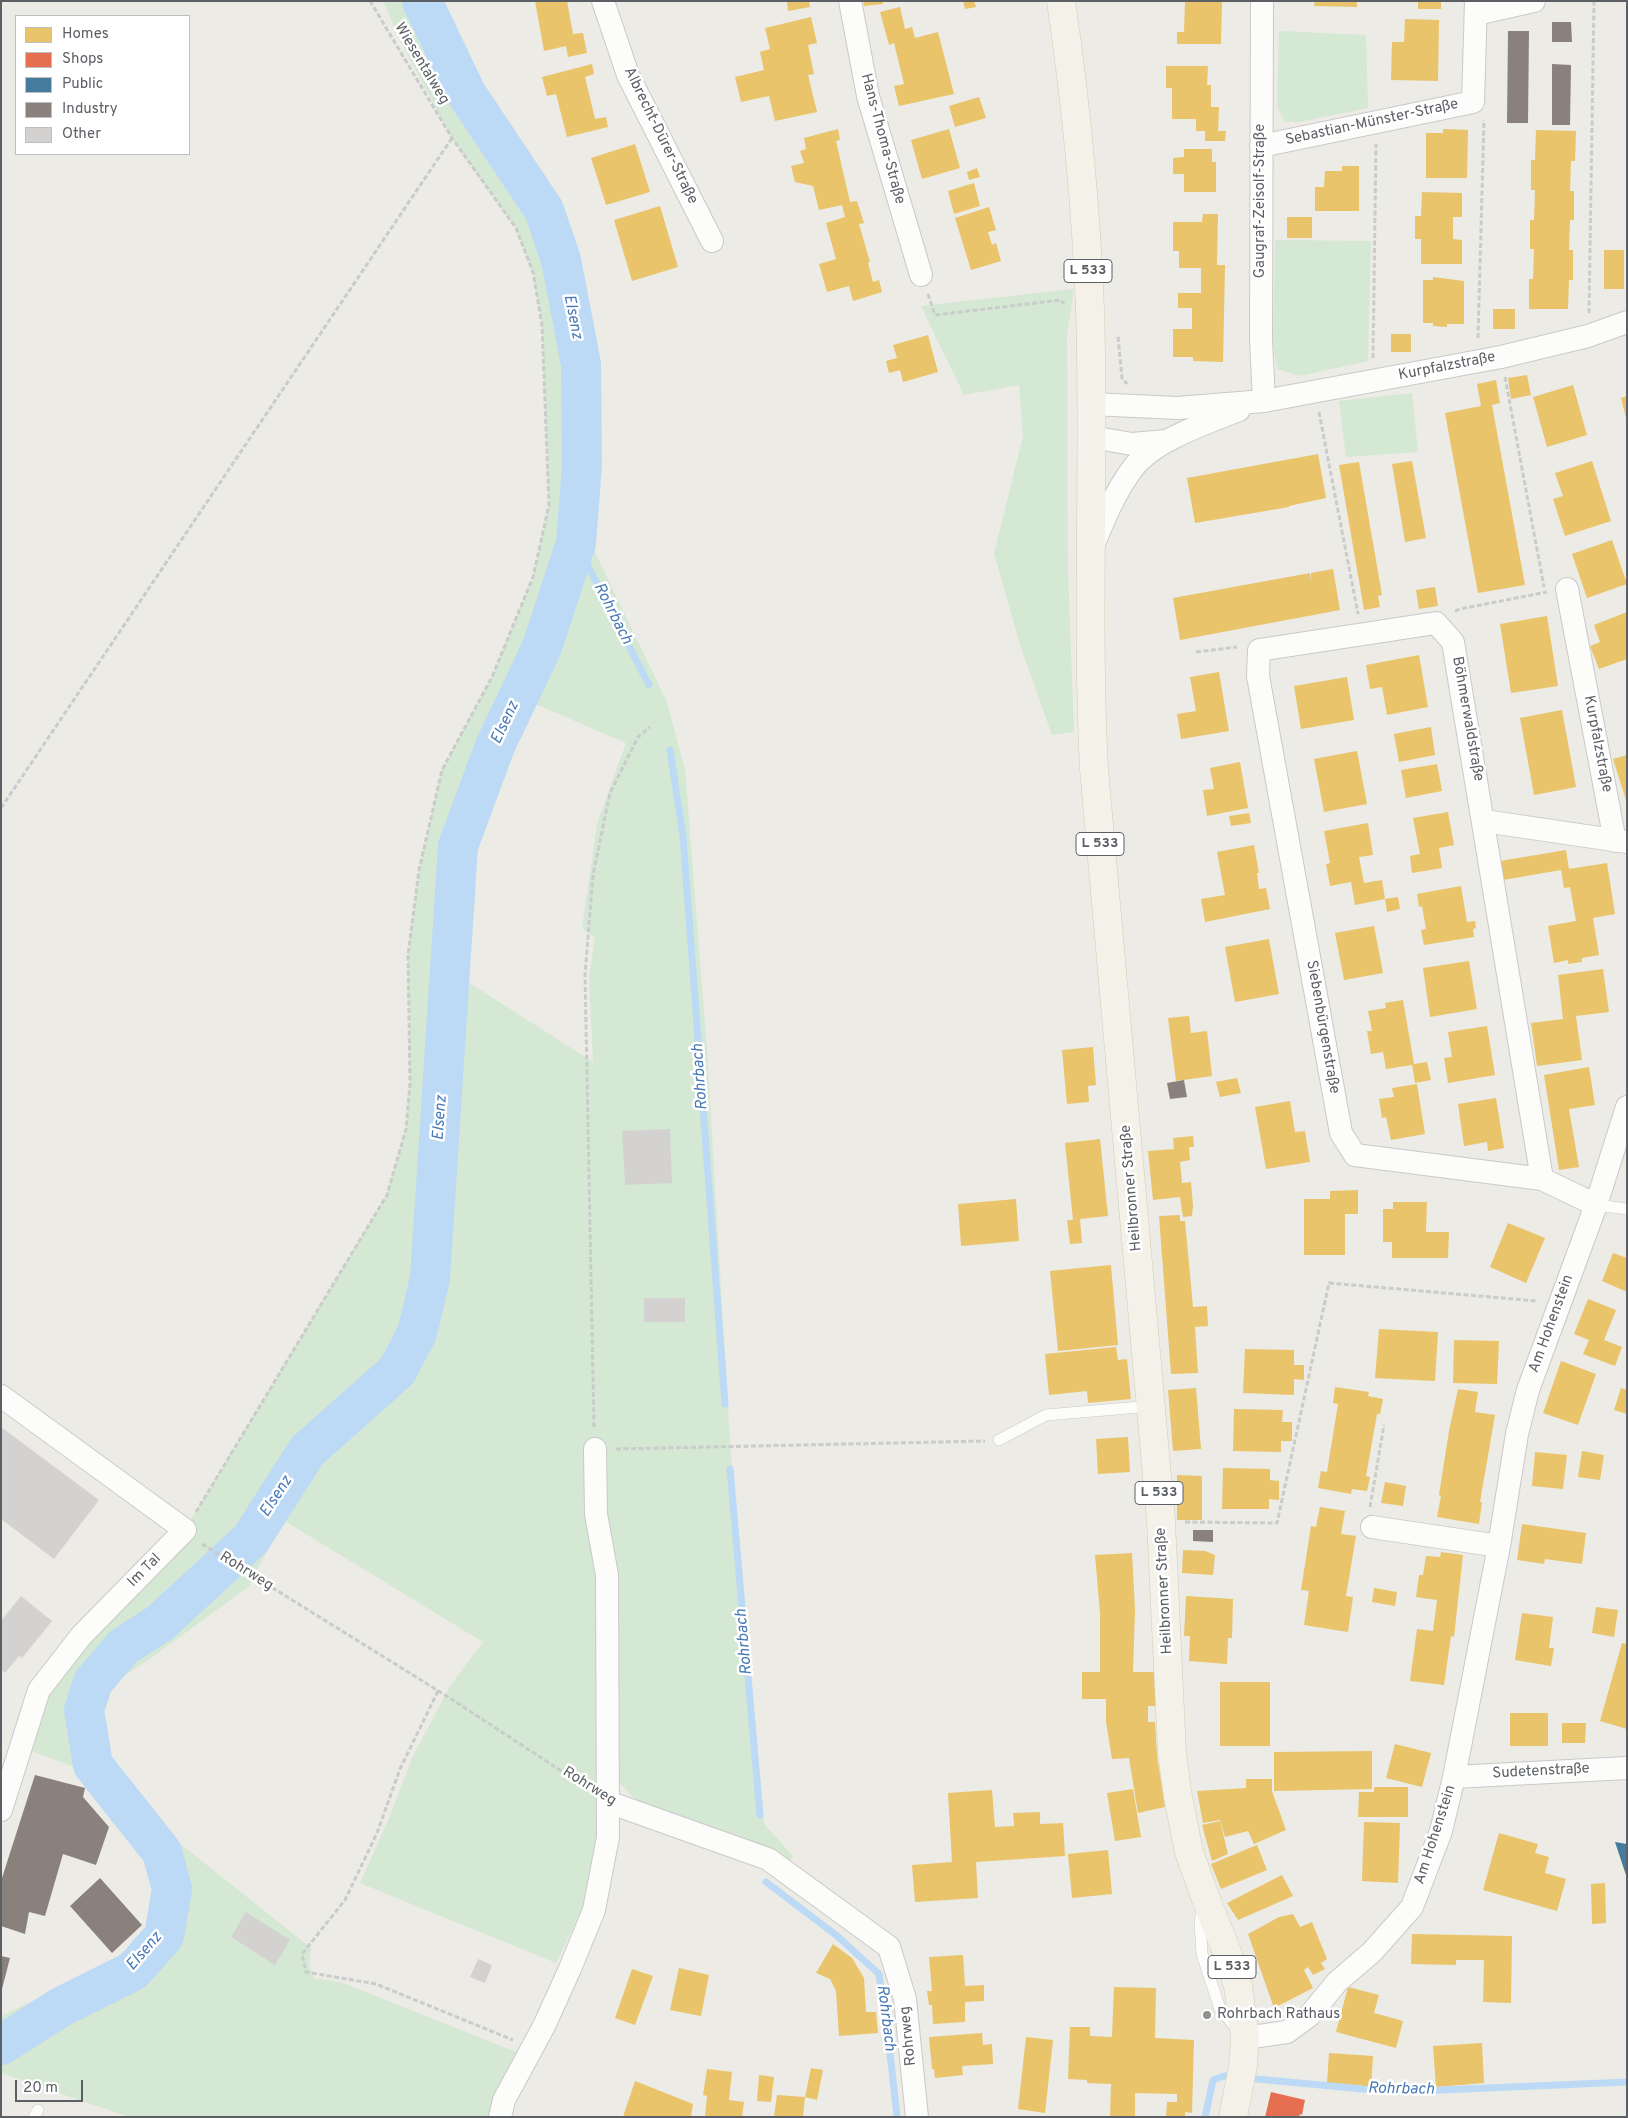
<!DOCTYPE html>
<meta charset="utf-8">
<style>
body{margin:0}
#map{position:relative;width:1628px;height:2118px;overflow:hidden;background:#ecebe6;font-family:Overpass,sans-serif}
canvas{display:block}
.frame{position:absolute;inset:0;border:2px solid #5c5f64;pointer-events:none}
.legend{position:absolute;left:15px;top:15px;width:175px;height:140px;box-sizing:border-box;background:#fff;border:1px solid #bebfc1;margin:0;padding:6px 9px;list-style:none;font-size:15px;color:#5c5f64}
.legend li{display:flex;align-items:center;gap:10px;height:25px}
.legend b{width:25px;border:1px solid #bebfc1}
.scale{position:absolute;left:15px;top:2080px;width:68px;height:22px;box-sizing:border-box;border:2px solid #5c5f64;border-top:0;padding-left:6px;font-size:15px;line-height:18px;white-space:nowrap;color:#5c5f64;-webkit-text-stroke:4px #fff;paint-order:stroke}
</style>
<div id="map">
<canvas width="1628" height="2118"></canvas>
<div class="frame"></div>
<ul class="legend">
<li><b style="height:14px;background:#e9c46a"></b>Homes</li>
<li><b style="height:14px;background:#e76f51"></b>Shops</li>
<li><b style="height:14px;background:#457b9d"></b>Public</li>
<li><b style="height:14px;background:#8a817c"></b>Industry</li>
<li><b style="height:14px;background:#d3d2d0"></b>Other</li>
</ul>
<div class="scale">20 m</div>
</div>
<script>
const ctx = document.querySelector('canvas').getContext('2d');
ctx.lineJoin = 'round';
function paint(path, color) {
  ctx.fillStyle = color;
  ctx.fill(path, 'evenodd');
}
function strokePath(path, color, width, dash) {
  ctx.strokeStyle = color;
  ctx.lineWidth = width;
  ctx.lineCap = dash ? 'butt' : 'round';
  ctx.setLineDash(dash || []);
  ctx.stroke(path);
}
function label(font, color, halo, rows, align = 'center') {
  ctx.font = font + ' Overpass,sans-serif';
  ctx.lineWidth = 5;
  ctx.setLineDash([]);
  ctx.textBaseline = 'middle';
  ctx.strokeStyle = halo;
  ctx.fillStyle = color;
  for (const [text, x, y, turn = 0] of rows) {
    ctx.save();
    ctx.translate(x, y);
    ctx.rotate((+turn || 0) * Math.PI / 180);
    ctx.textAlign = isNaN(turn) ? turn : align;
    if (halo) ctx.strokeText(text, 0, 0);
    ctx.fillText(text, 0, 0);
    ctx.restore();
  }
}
const green = new Path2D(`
 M383 1H426L468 86 550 211 568 272 578 324 592 469 591 544 667 702 685 770 707 1050 730 1441 764 1824 793 1856 788 1865 648 1811 615 1779 592 1783 602 1808 584 1905 556 1963 360 1883 390 1816 412 1758 450 1686 483 1642 283 1520 249 1586 151 1658 91 1698 92 1741 169 1835 311 1948 309 1964 314 1978 343 1983 521 2054 492 2117H129L1 2073V2016L128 1955 157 1932 160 1912 161 1879 95 1783 77 1768 21 1747 39 1690 185 1530 387 1195 406 1129 410 1084 408 955 419 870 442 770 492 677 533 578 549 505 542 325 533 272 516 228 452 138 401 43ZM526 700 626 743 597 824 582 928 595 938 589 977 593 1062 457 975 469 861Z
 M1279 31 1366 35 1368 108 1299 122H1285L1277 107Z
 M1275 240 1371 241 1368 361 1300 376 1277 369 1273 344Z
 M1074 289 1067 336 1068 571 1074 732 1052 735 1021 648 994 553 1023 436 1019 385 964 395 921 306Z
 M1412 393 1418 452 1346 457 1339 401Z`);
const homes = new Path2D(`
 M535 1H567L573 34 583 33 587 53 568 57 566 46 544 51Z
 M787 1H809L810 7 788 11Z
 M863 1H883V4L864 6Z
 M963 1H974L976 7 965 9Z
 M1185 1H1222L1221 44H1177V32H1184Z
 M1315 1H1357V7L1314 6Z
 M1418 1H1441V9H1418Z
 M900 7 905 29 912 27 915 38 938 32 954 94 899 106 894 86 904 84 894 43 889 45 880 12Z
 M811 17 817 43 808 45 814 74 808 75 817 112 775 121 769 96 741 102 735 77 764 70 760 52 770 49 765 28Z
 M1405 19 1439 20 1438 81 1391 80 1392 42H1404Z
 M592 64 594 74 585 77 595 119 606 117 608 127 567 137 556 94 547 96 542 77Z
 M1166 66H1208L1207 85H1211V107H1219L1218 131H1226L1225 141H1205V131H1196V119H1172V88H1166Z
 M979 97 986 118 955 127 949 106Z
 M838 129 840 140 836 141 850 202 857 201 864 223 859 224 870 262 868 263 873 282 879 280 882 292 853 301 849 286 827 292 819 264 836 259 826 223 845 217 842 205 819 210 813 186 795 182 791 166 804 163 800 151 806 149 804 138Z
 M949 129 960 168 922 179 911 140Z
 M1443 129 1468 130 1467 178H1426V133H1443Z
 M1536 130 1576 131 1575 161H1571L1570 191H1574V220H1570L1569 250H1573V280H1569L1568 309H1529V279H1533L1534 249H1530V220H1534L1535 190H1531V160H1535Z
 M635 144 650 192 606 205 591 158Z
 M1184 149H1212V162H1216V192H1184V174H1173V158L1184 157Z
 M1342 166H1359V211H1315V187H1324L1325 171H1342Z
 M977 168 980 177 969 180 967 172Z
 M974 183 980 206 954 214 948 191Z
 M1422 192 1462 193V217H1453V239L1462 240V264H1421V239H1415V216H1421Z
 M660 206 678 267 632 281 614 220Z
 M989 207 996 230 988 232 992 245 996 243 1001 261 971 270 955 218Z
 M1203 214H1218L1217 265H1225L1223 362 1193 361V357H1173V329H1192V308H1178V293H1201V268H1179V251H1173V222H1202Z
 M1287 217H1312V238H1287Z
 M1604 250H1624V289H1604Z
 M1433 277 1464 281V324H1447V327L1433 326V323H1423V280H1433Z
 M1493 309H1515V329H1493Z
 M1391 334H1411V352H1391Z
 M928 335 938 372 903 382 900 370 889 373 886 361 897 358 893 345Z
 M1527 375 1531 395 1511 399 1508 378Z
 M1496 380 1500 403 1492 405 1525 585 1478 593 1445 413 1481 406 1477 384Z
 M1573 385 1587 435 1547 447 1533 397Z
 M1627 396V418H1626L1621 398Z
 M1318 454 1326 498 1289 506V507L1195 523 1187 478Z
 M1412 461 1426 538 1405 542 1392 464Z
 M1592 461 1611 521 1565 536 1553 499 1563 496 1555 473Z
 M1359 462 1382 595 1378 596 1380 607 1364 610 1339 465Z
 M1612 540 1627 584 1587 598 1572 554Z
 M1333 569 1340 610 1180 640 1173 598 1310 573 1311 582V573Z
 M1435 587 1438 606 1419 609 1416 590Z
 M1627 612V659L1599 669 1590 646 1600 642 1594 625Z
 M1547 616 1558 686 1511 693 1500 624Z
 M1419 655 1428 707 1387 715 1382 687 1370 689 1366 665Z
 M1219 672 1229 731 1181 739 1177 714 1196 711 1190 677Z
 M1347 677 1354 720 1301 729 1294 686Z
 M1562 710 1576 787 1534 795 1520 718Z
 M1431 727 1435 755 1399 762 1394 734Z
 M1357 751 1367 804 1324 812 1314 759Z
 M1627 755V800H1626L1613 759Z
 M1240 762 1248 808 1207 816 1203 790 1214 789 1210 768Z
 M1437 764 1442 791 1406 798 1401 770Z
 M1448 812 1454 845 1439 848 1442 868 1412 873 1410 856 1420 854 1413 818Z
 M1249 813 1251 823 1231 826 1229 816Z
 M1368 823 1373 855 1359 857 1364 883 1382 880 1385 899 1398 897 1400 909 1387 912 1385 899 1355 905 1351 882 1330 886 1326 864 1330 863 1324 831Z
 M1254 845 1259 873H1257L1259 889 1266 888 1270 909 1205 922 1201 899 1225 895 1217 852Z
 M1566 850 1569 869 1607 863 1615 914 1593 918 1599 955 1582 958V962L1568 964V960L1554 963 1548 926 1576 921 1570 887 1564 888 1561 870 1503 880 1500 861Z
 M1461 886 1467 922 1475 921 1476 928 1473 929 1474 937 1424 945 1421 930 1426 929 1422 906 1419 907 1417 894Z
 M1374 926 1383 973 1344 980 1335 933Z
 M1269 939 1279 994 1235 1002 1225 947Z
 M1469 961 1477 1009 1430 1017 1423 968Z
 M1603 969 1609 1012 1576 1016 1582 1060 1537 1066 1531 1023 1563 1019 1558 975Z
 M1403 1000 1414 1064 1427 1062 1431 1080 1415 1083 1412 1065 1386 1069 1383 1052 1371 1054 1367 1031H1372L1368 1011 1386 1008 1385 1003Z
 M1189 1016 1191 1033 1207 1031 1212 1076 1176 1081 1168 1018Z
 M1487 1026 1495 1075 1448 1083 1444 1058 1452 1057 1448 1032Z
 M1093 1047 1096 1085 1088 1086 1089 1102 1067 1104 1062 1050Z
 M1589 1067 1595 1105 1569 1109 1579 1167 1559 1170 1544 1075Z
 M1237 1078 1241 1093 1220 1097 1216 1082Z
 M1417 1084 1425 1134 1391 1140 1386 1117 1382 1118 1379 1099 1394 1097 1392 1088Z
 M1496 1098 1504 1148 1488 1151 1487 1142 1464 1146 1458 1104Z
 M1290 1101 1295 1132 1305 1131 1310 1162 1266 1169 1255 1107Z
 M1193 1136 1194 1147H1189L1190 1160 1180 1162 1182 1183 1191 1182 1193 1206 1192 1216 1183 1217 1180 1197 1153 1200 1148 1151 1174 1149 1173 1138Z
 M1100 1139 1108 1216 1080 1219 1082 1243 1070 1244 1067 1220H1073L1065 1143Z
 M1358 1190V1214H1345V1255H1304V1199H1330V1191Z
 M1016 1199 1019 1241 961 1246 958 1204Z
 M1393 1202H1427L1426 1232H1449L1448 1258H1392V1242H1383V1209H1393Z
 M1180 1215V1221H1185L1193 1307 1207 1306 1208 1326 1195 1327 1198 1373 1171 1374 1159 1216Z
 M1508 1223 1545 1238 1526 1283 1490 1267Z
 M1613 1253 1627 1258V1292L1602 1281Z
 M1111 1265 1118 1345 1058 1351 1050 1271Z
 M1588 1299 1616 1310 1604 1340 1622 1347 1615 1366 1583 1354 1589 1340 1574 1334Z
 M1379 1329 1438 1332 1435 1381 1375 1378Z
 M1454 1340 1499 1341 1497 1384 1453 1383Z
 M1116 1347 1118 1360 1127 1359 1131 1399 1088 1403 1087 1391 1049 1395 1045 1354Z
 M1245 1349 1294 1350V1365H1304V1380L1294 1379V1395L1243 1393Z
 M1561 1361 1596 1374 1578 1425 1543 1413Z
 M1335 1387 1369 1392 1368 1396 1383 1399 1380 1414H1377L1366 1476 1370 1477 1367 1491 1352 1489 1351 1494 1318 1488 1321 1471 1327 1472 1338 1404 1333 1403Z
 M1196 1388 1201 1449 1173 1451 1168 1390Z
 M1621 1388 1627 1390V1414L1614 1410Z
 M1458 1389 1478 1392 1475 1412 1495 1415 1480 1502H1482L1479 1524 1437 1517 1441 1496 1439 1495 1449 1431Z
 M1234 1409 1283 1410 1282 1422H1292V1441H1281V1452L1233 1451Z
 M1128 1437 1130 1472 1098 1474 1096 1439Z
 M1582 1451 1604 1455 1600 1480 1578 1477Z
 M1535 1452 1567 1455 1563 1489 1532 1486Z
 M1223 1468 1270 1469V1480L1279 1481V1500L1269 1499V1509H1222Z
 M1177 1475 1202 1476V1520H1177Z
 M1385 1482 1406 1486 1403 1506 1381 1503Z
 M1320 1507 1345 1511 1341 1534 1356 1536 1346 1596 1353 1597 1348 1632 1304 1625 1309 1591 1301 1590 1311 1526 1316 1527Z
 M1522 1524 1586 1533 1582 1564 1545 1559 1544 1564 1517 1560Z
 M1183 1550 1205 1551 1215 1555 1213 1575 1182 1573Z
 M1441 1552 1463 1555 1454 1637 1451 1636 1444 1685 1410 1681 1417 1629 1433 1631 1437 1600 1416 1597 1419 1575H1423L1426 1556 1440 1557Z
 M1132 1553 1135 1610 1133 1672H1158V1706H1148V1722H1155L1157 1756 1165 1807 1138 1813 1129 1758 1112 1759 1106 1722V1699H1082V1672H1100V1613L1095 1555Z
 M1374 1588 1397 1592 1395 1606 1372 1602Z
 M1186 1596 1233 1599 1232 1638H1228L1227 1664 1189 1661 1190 1636H1184Z
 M1596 1607 1618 1610 1614 1637 1592 1633Z
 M1522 1613 1553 1617 1549 1648H1554L1551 1666 1515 1660Z
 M1622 1643 1627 1644V1729L1600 1721Z
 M1220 1682H1270V1746H1220Z
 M1510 1713H1548V1746H1510Z
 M1562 1723H1586L1585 1743H1562Z
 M1395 1744 1431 1753 1422 1787 1386 1778Z
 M1372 1751V1789L1274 1791V1752Z
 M1246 1779H1272V1791L1286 1830 1254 1844 1248 1831 1225 1837 1220 1820 1203 1823 1197 1791 1246 1788Z
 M1374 1787H1408V1817H1358L1359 1792H1374Z
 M1133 1789 1141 1837 1115 1841 1107 1793Z
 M992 1790 995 1827 1014 1826 1013 1813 1040 1812V1824L1063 1823 1065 1856 976 1862 978 1898 915 1902 912 1865 952 1862 948 1793Z
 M1220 1821 1228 1854 1212 1861 1202 1825Z
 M1364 1822 1400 1823 1398 1883 1362 1881Z
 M1499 1833 1538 1844 1535 1853 1549 1857 1545 1873 1566 1879 1557 1911 1483 1890Z
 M1257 1845 1267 1870 1221 1889 1211 1864Z
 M1108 1850 1112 1894 1072 1898 1068 1854Z
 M1282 1875 1293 1896 1238 1920 1227 1903Z
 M1605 1883 1606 1923 1592 1924 1591 1884Z
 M1293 1914 1300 1927 1312 1922 1327 1959 1321 1963 1325 1969 1313 1975 1308 1967 1304 1970 1313 1988 1274 2008 1248 1934 1279 1917Z
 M1412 1934 1512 1936 1511 2003 1483 2002 1484 1960H1456V1965L1411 1964Z
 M833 1944 852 1958 864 1978 866 2012H876L878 2033 839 2036 836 1991 830 1979 816 1973Z
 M963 1955 965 1986 984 1985V2001L965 2002V2022L933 2024 932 2005H929L927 1991H932L929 1957Z
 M679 1968 709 1975 701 2016 670 2010Z
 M632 1969 653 1976 635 2025 615 2018Z
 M1114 1987 1156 1988 1155 2038 1194 2040 1192 2113 1185 2112V2117H1166L1167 2102H1177V2094L1135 2093V2117H1110L1111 2084 1087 2083V2080L1068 2079 1070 2027H1090V2036L1112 2037Z
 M1348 1987 1379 1995 1374 2013 1403 2021 1396 2048 1336 2032Z
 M982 2033 983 2045 992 2044 993 2064 962 2066 963 2075 935 2078 934 2069H932L929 2037Z
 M1026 2037 1053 2040 1045 2113 1018 2109Z
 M1482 2043 1484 2083 1436 2087 1433 2046Z
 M1329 2053 1373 2056 1371 2087 1327 2083Z
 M811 2068 823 2070 817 2100 805 2097Z
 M707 2069 732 2072 729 2100 744 2102 742 2117H705L707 2096 703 2095Z
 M759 2075 774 2077 771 2102 757 2101Z
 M635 2081 693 2104 691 2117H623Z
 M777 2095 805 2097 803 2117H774Z`);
const shops = new Path2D(`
 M1271 2092 1305 2100 1302 2115 1300 2114 1299 2117H1265Z`);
const public = new Path2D(`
 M1615 1842 1627 1844V1875H1626Z`);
const industry = new Path2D(`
 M1552 22H1571L1572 42H1552Z
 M1508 31H1529L1528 123H1507Z
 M1552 64 1571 65 1570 125H1552Z
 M1184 1080 1187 1097 1170 1099 1167 1083Z
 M1193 1530H1213V1542L1193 1541Z
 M35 1775 85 1788 83 1797 109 1827 96 1865 63 1854 45 1916 29 1912 25 1934 1 1926V1881Z
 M100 1878 142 1925 112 1953 70 1906Z
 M1 1956 10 1958 2 1989H1Z`);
const stream = new Path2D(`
 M576 543 649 685
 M670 750 683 836 725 1404
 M730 1469 760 1815
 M766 1882 836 1935 879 1974 890 2053 897 2117
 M1246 2078 1395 2092 1627 2082
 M1205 2117 1213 2080 1224 2076 1235 2077`);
const river = new Path2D(`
 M1 2045 61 2007 133 1971 164 1936 172 1889 162 1852 93 1765 84 1710 93 1682 124 1646 160 1623 251 1539 307 1451 397 1371 417 1333 430 1278 458 846 495 746 542 647 576 543 582 465 581 364 561 260 544 210 466 93 422 1`);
const building = new Path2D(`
 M670 1129 672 1183 625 1185 622 1131Z
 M644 1298H685V1322H644Z
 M1 1427 99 1500 54 1559 1 1519Z
 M21 1596 52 1621 22 1658 19 1656 5 1673 1 1670V1621Z
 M246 1912 290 1940 275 1965 231 1937Z
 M478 1959 492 1965 485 1983 470 1977Z`);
const path = new Path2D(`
 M928 294 935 315 1061 300 1064 304
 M1589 313 1594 1
 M1118 337 1122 378 1127 384
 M1478 338 1484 120
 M1373 358 1376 144
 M1505 377 1544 587
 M1319 412 1358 614
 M1455 611 1460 609 1547 592
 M1196 652 1237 647
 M1 808 452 138
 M594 1427 585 975 593 875 610 793 638 737 650 727
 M616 1449 985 1441
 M1370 1507 1384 1425
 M196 1512 387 1195 406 1129 410 1084 408 955 419 870 442 770 492 677 533 577 549 505 542 325 533 272 516 228 452 138 370 1
 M1185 1522 1277 1523 1329 1283 1537 1301
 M202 1544 445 1695 586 1787
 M438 1691 400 1769 377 1833 345 1900 302 1954 306 1972 376 1984 513 2040`);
const service = new Path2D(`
 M1596 1205 1627 1209
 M999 1440 1046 1415 1152 1406
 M1203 1908 1200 1922 1202 1954 1220 2009 1238 2030
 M34 2117 38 2110`);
const minor = new Path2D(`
 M603 1 628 75 712 241
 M850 1 868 96 921 275
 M1262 1 1261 339 1264 401
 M1476 14 1534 1
 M1261 146 1473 102 1476 1
 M1091 404 1178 408 1264 401 1501 357 1588 336 1627 322
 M1091 437 1132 444 1166 441
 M1093 546C1104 519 1115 492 1133 468 1154 440 1207 423 1239 410
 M1567 589 1615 841
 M1484 821 1627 842
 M1542 1179 1453 642 1436 623 1259 650 1258 676 1341 1133 1355 1155 1542 1179 1596 1205
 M1 1396 185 1530 81 1636 39 1690 1 1810
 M1372 1527 1499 1546
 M1454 1777 1627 1768
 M608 1802 768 1859 889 1947 905 1999 917 2117
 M1245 2038 1287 2032 1310 2015 1337 1982 1372 1952 1412 1907 1441 1831 1454 1777 1499 1546 1517 1434 1528 1390 1596 1205 1627 1107
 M500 2117 504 2100 544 2026 569 1971 594 1910 608 1837 607 1575 596 1514 595 1449`);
const primary = new Path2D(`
 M1061 1C1076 103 1086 206 1090 309 1095 463 1086 616 1094 769L1161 1521 1172 1753 1178 1797 1189 1852 1206 1899 1227 1952 1238 1986 1245 2038 1243 2066 1233 2117`);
const markers = [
 [1207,2015,5,"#8e9092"]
];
const shields = [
 [1088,271,48],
 [1100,844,48],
 [1159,1493,48],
 [1232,1967,48]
];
const shieldNames = [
 ["L 533",1088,271],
 ["L 533",1100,844],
 ["L 533",1159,1493],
 ["L 533",1232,1967]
];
const streetNames = [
 ["Wiesentalweg",421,64,59],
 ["Sebastian-Münster-Straße",1372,123,-12],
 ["Albrecht-Dürer-Straße",660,136,64],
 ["Hans-Thoma-Straße",882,139,75],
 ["Gaugraf-Zeisolf-Straße",1261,201,-90],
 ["Kurpfalzstraße",1447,367,-11],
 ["Böhmerwaldstraße",1467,719,80],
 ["Kurpfalzstraße",1597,744,79],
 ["Siebenbürgenstraße",1322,1027,80],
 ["Heilbronner Straße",1132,1188,-95],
 ["Am Hohenstein",1552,1324,-70],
 ["Im Tal",145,1571,-45],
 ["Rohrweg",246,1572,32],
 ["Heilbronner Straße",1165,1591,-93],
 ["Sudetenstraße",1541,1772,-3],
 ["Rohrweg",589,1787,32],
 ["Am Hohenstein",1436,1835,-72],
 ["Rohrweg",909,2036,-96]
];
const poiNames = [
 ["Rohrbach Rathaus",1217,2015]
];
const waterNames = [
 ["Elsenz",572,317,79],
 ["Rohrbach",612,614,63],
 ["Elsenz",506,723,-65],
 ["Rohrbach",701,1077,-94],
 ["Elsenz",441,1118,-86],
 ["Elsenz",277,1497,-57],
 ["Rohrbach",745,1642,-95],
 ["Elsenz",145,1952,-49],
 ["Rohrbach",885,2018,83],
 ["Rohrbach",1401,2090,1]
];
paint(green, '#d5e8d3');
paint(homes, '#e9c46a');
paint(shops, '#e76f51');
paint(public, '#457b9d');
paint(industry, '#8a817c');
strokePath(stream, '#bcdaf5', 7);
strokePath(river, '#bcdaf5', 40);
paint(building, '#d3d2d0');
strokePath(service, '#c9c9c9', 12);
strokePath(minor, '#c9c9c9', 24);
strokePath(primary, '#d3ccb5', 29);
strokePath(path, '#c9cccb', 3, [5, 2.5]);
strokePath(service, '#fcfcfb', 11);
strokePath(minor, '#fcfcfb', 22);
strokePath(primary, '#f3f1e8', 28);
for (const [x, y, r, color] of markers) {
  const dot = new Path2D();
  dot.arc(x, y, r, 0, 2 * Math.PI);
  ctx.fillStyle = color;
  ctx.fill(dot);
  strokePath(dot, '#fff', 2);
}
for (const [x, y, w] of shields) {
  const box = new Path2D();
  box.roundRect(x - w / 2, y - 11.5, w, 23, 4);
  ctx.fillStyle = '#fff';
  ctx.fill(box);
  strokePath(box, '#5c5f64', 1);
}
label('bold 14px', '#5c5f64', null, shieldNames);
label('15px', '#5c5f64', '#fff', streetNames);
label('15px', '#5c5f64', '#fff', poiNames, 'left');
label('italic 16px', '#4678b6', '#fff', waterNames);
</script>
